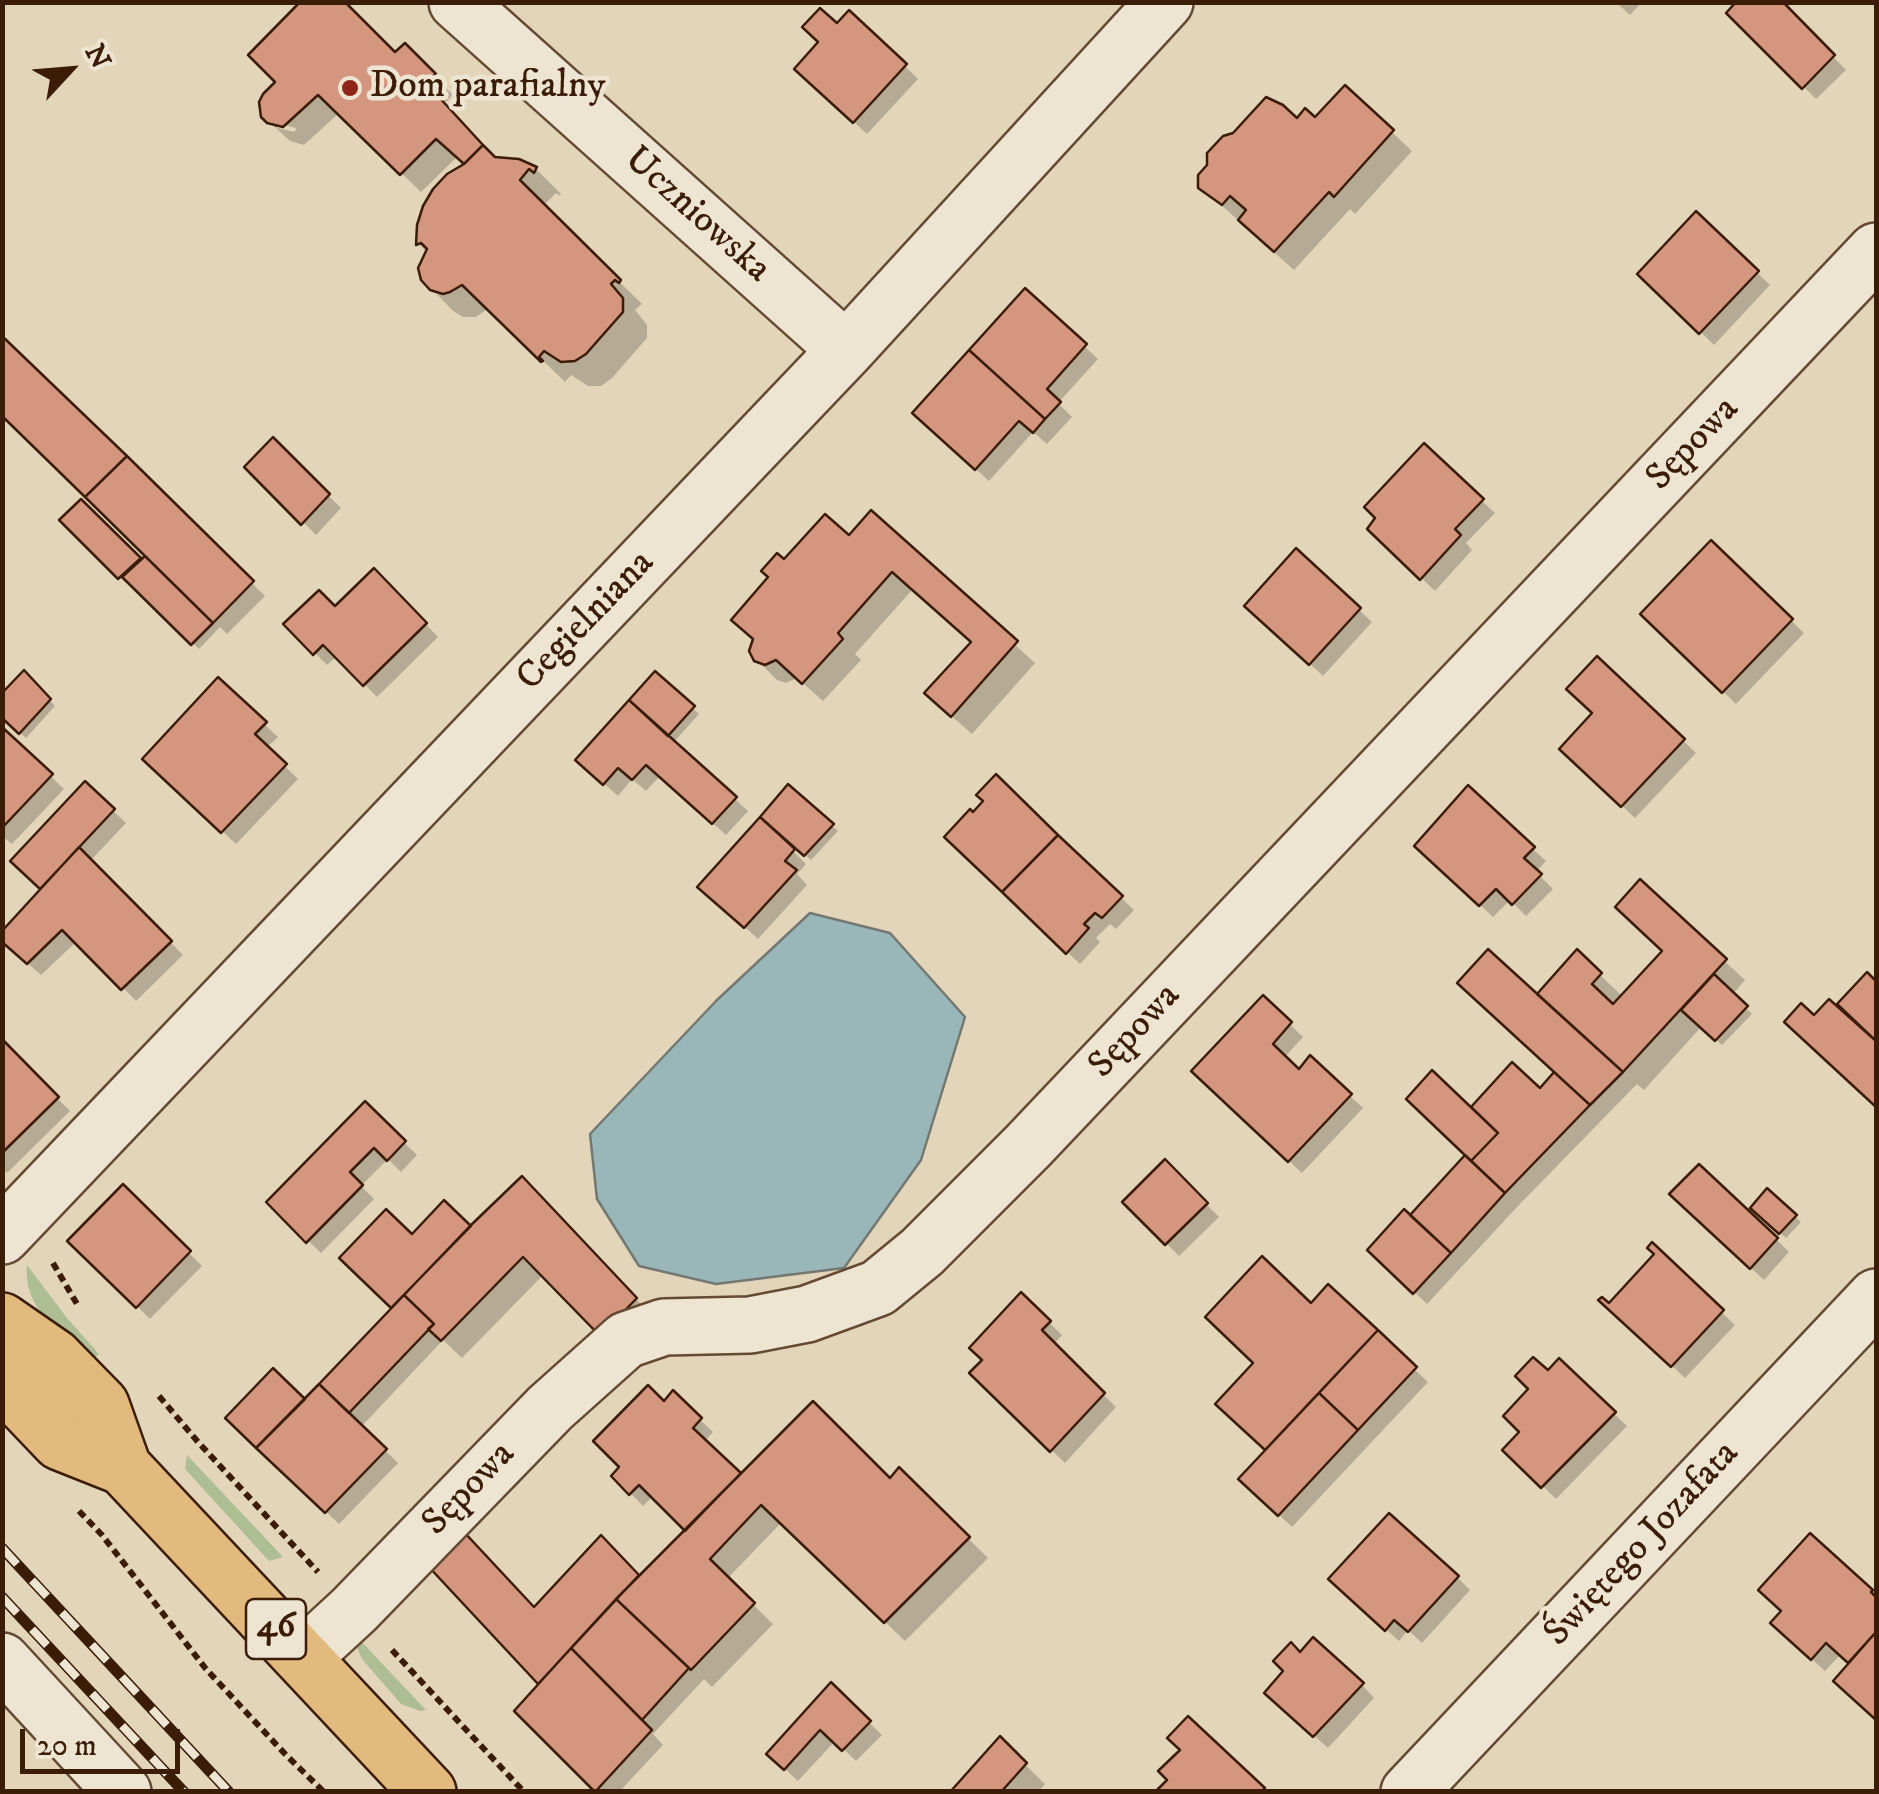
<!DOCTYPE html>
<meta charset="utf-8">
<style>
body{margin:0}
#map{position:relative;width:1879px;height:1794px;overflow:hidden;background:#e3d5ba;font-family:"IM FELL DW Pica",serif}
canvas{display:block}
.frame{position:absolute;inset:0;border:5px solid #3b1c06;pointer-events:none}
.north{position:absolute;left:20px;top:20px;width:100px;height:100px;-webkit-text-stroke:8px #ede4d2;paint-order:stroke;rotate:64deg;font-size:28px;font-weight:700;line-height:40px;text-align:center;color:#3b1c06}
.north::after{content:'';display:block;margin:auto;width:35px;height:45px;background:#3b1c06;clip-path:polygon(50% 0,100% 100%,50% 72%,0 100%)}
.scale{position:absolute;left:20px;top:1729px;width:160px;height:45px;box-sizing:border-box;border:5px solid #3b1c06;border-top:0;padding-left:12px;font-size:30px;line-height:35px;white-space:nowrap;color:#3b1c06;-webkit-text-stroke:8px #ede4d2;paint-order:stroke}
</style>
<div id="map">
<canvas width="1879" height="1794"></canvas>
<div class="frame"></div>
<div class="north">N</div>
<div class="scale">20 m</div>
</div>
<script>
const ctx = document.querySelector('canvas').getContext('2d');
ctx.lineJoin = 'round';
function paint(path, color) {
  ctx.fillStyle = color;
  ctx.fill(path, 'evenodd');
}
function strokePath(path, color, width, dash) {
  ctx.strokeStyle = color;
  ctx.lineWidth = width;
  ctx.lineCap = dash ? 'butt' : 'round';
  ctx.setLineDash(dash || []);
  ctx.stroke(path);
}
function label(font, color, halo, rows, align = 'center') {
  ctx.font = font + ' "IM FELL DW Pica",serif';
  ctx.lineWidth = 9;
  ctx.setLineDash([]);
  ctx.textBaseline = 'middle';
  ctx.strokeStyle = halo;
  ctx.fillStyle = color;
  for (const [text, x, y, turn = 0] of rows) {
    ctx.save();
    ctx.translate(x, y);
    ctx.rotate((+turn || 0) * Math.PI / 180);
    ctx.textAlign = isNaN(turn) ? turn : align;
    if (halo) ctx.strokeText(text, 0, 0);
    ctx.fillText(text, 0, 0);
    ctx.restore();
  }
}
const green = new Path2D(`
 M27 1265 67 1318 99 1354 88 1364C62 1336 22 1307 27 1265Z
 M187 1455 283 1557 269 1561 185 1469Z
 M357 1637 426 1710 420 1711 401 1704 362 1659 356 1645Z`);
const water = new Path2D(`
 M810 913 890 933 965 1017 921 1160 844 1268 716 1284 639 1266 597 1199 590 1134 717 1000Z`);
const shadow = new Path2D(`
 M1616 2H1642L1630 15Z
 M1780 2 1846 70 1816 99 1730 13Z
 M837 27 905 66 918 79 867 134 810 82Z
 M405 46 453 95 443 104 494 160 536 169 561 194 560 196 556 193 543 206 642 304 635 310 647 325V338L612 378 601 386H588L571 375 565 382 489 308 476 317H463L453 311 427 284 428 253 419 244 420 226 467 166 457 157 421 192 339 113 304 145 290 141 263 116 395 56ZM277 123 296 128 295 132 277 128Z
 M1345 88 1412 151 1355 214 1350 209 1294 270 1201 187 1316 120Z
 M1696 214 1770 285 1714 345 1641 274Z
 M1025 292 1098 359 1058 403 1072 417 1047 444 1033 432 989 481 928 425Z
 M2 339 265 596 227 634 220 627 199 649 129 580 126 583 63 520 81 502 142 562 148 556Z
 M273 441 341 508 316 535 248 467Z
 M1482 501 1495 513 1466 543 1472 550 1435 591 1370 529Z
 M871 514 1035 663 972 734 947 712 973 644 912 590 855 654 861 660 823 701 797 678 786 683 777 680 756 659 784 562 850 538Z
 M1711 543 1804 633 1736 704 1643 614Z
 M1296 552 1372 622 1323 676 1260 618Z
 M374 571 438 637 377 697 337 656 327 665 286 624 335 609Z
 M1597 659 1696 753 1635 818 1575 762 1595 714Z
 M24 673 55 706 26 738 2 715Z
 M656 674 699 714 673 743 748 811 726 835 660 776 646 791 632 779 618 796 591 772Z
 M218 681 278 737 266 748 298 779 236 844 145 758Z
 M2 730 64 789 12 844 2 836Z
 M996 778 1134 910 1116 929 1110 924 1096 938 1100 942 1080 964 947 837 974 815 986 801Z
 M85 785 126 823 90 861 183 955 136 1001 77 941 41 975 13 950 43 890 13 861Z
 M789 787 838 831 811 860 791 843 788 846 806 864 797 874 807 885 758 939 700 886Z
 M1533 849 1546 861 1536 872 1553 889 1526 916 1510 900 1493 917 1430 858Z
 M1640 883 1745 980 1732 995 1752 1014 1722 1045 1702 1026 1644 1090 1637 1084 1518 1206 1427 1304 1370 1250 1410 1219 1468 1155 1471 1111 1512 1065 1540 1092 1557 1073 1537 998 1577 953 1623 997 1665 951Z
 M1867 976 1876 985V1105L1800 1034 1814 1019 1837 1007Z
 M1263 998 1303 1037 1284 1058 1299 1072 1350 1096 1363 1108 1302 1173 1207 1084Z
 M2 1043 70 1111 7 1173 2 1168Z
 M365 1105 417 1155 401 1172 388 1159 361 1186 374 1199 321 1253 269 1202Z
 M1165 1163 1219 1217 1179 1256 1125 1202Z
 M123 1188 202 1266 150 1319 71 1241Z
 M1767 1191 1801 1222 1786 1238 1753 1207Z
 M541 1199 655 1319 621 1353 544 1274 462 1358 443 1340 361 1427 398 1463 339 1524 272 1460 304 1402 395 1309 342 1258 412 1238 470 1229Z
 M1685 1207 1777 1240 1789 1252 1764 1280Z
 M1652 1246 1735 1325 1685 1378 1609 1306 1657 1255Z
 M1328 1288 1428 1382 1292 1527 1241 1479 1268 1451 1219 1404Z
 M1021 1296 1062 1335 1053 1345 1116 1407 1065 1463 972 1373 985 1360Z
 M1559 1362 1627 1426 1556 1499 1506 1450 1522 1432 1548 1373Z
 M673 1394 713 1432 704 1442 741 1477 890 1481 900 1471 988 1558 905 1641 781 1523 727 1579 773 1624 712 1687 704 1679 653 1734 663 1745 619 1792H597L517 1710 541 1684 432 1566 535 1610 602 1539 639 1577 689 1531 653 1496 643 1506 614 1476Z
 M1810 1537 1876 1597V1718L1849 1693 1851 1664 1841 1654 1825 1671 1786 1635 1783 1611Z
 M1457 1577 1470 1590 1422 1643 1408 1630 1399 1641 1344 1591Z
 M1300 1655 1362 1685 1374 1698 1328 1748 1280 1705Z
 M831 1686 882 1735 856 1761 835 1741 798 1781 769 1754Z
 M1000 1740 1045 1784 1038 1792H953Z`);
const building = new Path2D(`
 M300 2H345L395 52 405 43 436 74 426 83 483 145 464 164 436 139 400 175 318 95 283 127 267 123 261 117 259 102 263 94 275 82 248 55Z
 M1736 2H1783L1835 55 1802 89 1726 13Z
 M820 8 837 23 849 10 907 64 853 123 794 69 818 42 802 27Z
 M1345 85 1394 130 1334 197 1329 192 1274 252 1238 220 1246 210 1230 196 1222 205 1198 188V175L1207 165V153L1223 136 1233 133 1266 97 1283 105 1297 118 1305 108 1315 117Z
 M483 145 495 157 519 159 537 167 534 173 529 169 520 180 621 280 619 283 615 280 611 284 623 298V312L586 354 575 361 561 362 544 351 539 357 543 361 541 362 462 285 450 292 443 294 430 290 421 280 418 268 427 249 421 243 416 245 417 225 423 206 433 189 447 174 464 164Z
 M1696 211 1759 271 1699 334 1637 274Z
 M1025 288 1087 344 1047 389 1061 402 1045 419 969 350Z
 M2 336 127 456 85 497 2 416Z
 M969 350 1045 419 1033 433 1019 421 975 470 912 413Z
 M273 437 330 494 301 525 244 467Z
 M1424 443 1484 499 1455 529 1461 535 1420 580 1367 529 1375 518 1364 507Z
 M127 456 254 581 213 623 85 497Z
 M81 499 141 558 118 579 59 520Z
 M871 510 1018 641 951 717 924 693 971 642 892 572 838 633 843 639 802 684 776 660 765 665 754 661 749 651 753 639 731 620 768 577 761 571 777 553 784 559 825 514 849 535Z
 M1711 540 1793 619 1722 693 1640 614Z
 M1296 548 1361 608 1309 665 1244 606Z
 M145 556 213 623 191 645 122 577Z
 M374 568 427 623 363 686 323 645 313 655 283 624 319 590 335 606Z
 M1597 656 1685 739 1621 807 1559 749 1592 713 1566 689Z
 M24 670 51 699 19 734 2 718V693Z
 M655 671 695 706 668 736 629 700Z
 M218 677 267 722 255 734 287 764 221 833 142 759Z
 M629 700 737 797 712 824 646 765 632 780 618 768 603 785 575 760Z
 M2 727 53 774 2 828Z
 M996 774 1058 835 1002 892 944 837 970 809 973 812 983 801 976 795Z
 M85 781 115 809 40 889 10 861Z
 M788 784 834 824 804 856 760 817Z
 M1468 785 1535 847 1524 858 1542 874 1512 905 1496 889 1479 906 1414 846Z
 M760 817 795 849 785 861 797 870 744 928 697 887Z
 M1058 835 1123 896 1102 918 1095 913 1084 924 1089 928 1066 954 1002 892Z
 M79 847 172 941 121 990 62 930 27 964 2 942V931Z
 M1640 879 1727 959 1623 1072 1537 994 1577 949 1602 973 1592 984 1613 1004 1662 951 1615 907Z
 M1488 949 1623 1072 1590 1105 1457 983Z
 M1867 972 1876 981V1041L1837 1004Z
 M1714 974 1748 1006 1715 1041 1681 1010Z
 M1263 995 1292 1022 1273 1044 1299 1069 1310 1055 1352 1094 1288 1162 1191 1071Z
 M1829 999 1876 1041V1107L1784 1022 1801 1003 1814 1015Z
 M2 1039 59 1097 2 1153Z
 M1512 1062 1540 1088 1554 1072 1590 1105 1505 1193 1471 1161 1498 1133 1471 1107Z
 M1432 1070 1498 1133 1471 1161 1406 1099Z
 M365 1101 406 1141 387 1161 374 1148 350 1172 363 1185 306 1243 266 1202Z
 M1465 1155 1505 1193 1451 1253 1410 1215Z
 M1165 1159 1208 1203 1165 1245 1122 1202Z
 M1699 1164 1778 1238 1750 1269 1669 1194Z
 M522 1176 637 1298 600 1336 523 1257 441 1341 428 1329 434 1324 404 1295 470 1226Z
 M123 1184 191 1251 136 1308 67 1241Z
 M1767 1188 1797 1215 1779 1234 1750 1208Z
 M444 1200 471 1226 391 1308 339 1258 386 1209 412 1234Z
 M1404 1209 1451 1253 1413 1294 1367 1250Z
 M1652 1242 1724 1310 1671 1367 1598 1300 1602 1297 1609 1303 1654 1254 1647 1248Z
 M1262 1256 1311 1303 1328 1284 1378 1330 1265 1450 1215 1404 1253 1363 1205 1317Z
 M1021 1292 1051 1321 1042 1330 1105 1393 1050 1452 969 1373 982 1360 969 1348Z
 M404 1295 434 1324 349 1413 319 1384Z
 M1378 1330 1417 1367 1358 1430 1319 1393Z
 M1533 1357 1548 1370 1559 1358 1616 1412 1541 1488 1502 1450 1519 1432 1503 1416 1528 1389 1515 1376Z
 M273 1368 305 1399 256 1448 225 1418Z
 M319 1384 387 1449 325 1513 256 1448Z
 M648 1385 664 1401 673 1390 702 1418 693 1428 741 1473 685 1531 639 1485 629 1495 611 1476 619 1467 593 1441Z
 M1319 1393 1358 1430 1278 1516 1238 1479Z
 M813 1401 890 1478 899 1467 970 1537 884 1623 761 1505 710 1559 755 1603 691 1670 616 1599Z
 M1389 1513 1459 1576 1408 1632 1394 1620 1385 1631 1328 1579Z
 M464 1532 534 1607 601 1535 639 1575 538 1684 428 1566Z
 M1810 1533 1873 1590 1871 1592 1876 1597V1632L1848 1663 1826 1643 1811 1660 1770 1623 1781 1611 1758 1590Z
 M616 1599 689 1668 642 1720 571 1648Z
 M1876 1632V1720L1833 1681Z
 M1313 1637 1364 1683 1313 1737 1264 1693 1283 1671 1273 1661 1291 1642 1300 1652Z
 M571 1648 652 1730 595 1792 514 1711Z
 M831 1682 871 1721 842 1751 820 1730 784 1770 766 1754Z
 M1188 1716 1265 1788 1261 1792H1155L1167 1780 1158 1771 1180 1750 1167 1738Z
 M1000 1736 1027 1763 1001 1792H950Z`);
const path = new Path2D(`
 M53 1263 77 1304
 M159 1396 198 1442 318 1572
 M79 1511 102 1535 206 1669 286 1755 324 1792
 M392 1650 524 1792`);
const minor = new Path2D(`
 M457 2 846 350
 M2 1236 846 350 1165 2
 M303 1657 354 1610 550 1408 626 1340 664 1327 750 1325 807 1314 878 1288 922 1252 1028 1146 1876 251
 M2 1661 123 1792
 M1409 1792 1876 1297`);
const primary = new Path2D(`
 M2 1321 54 1357 101 1405 123 1467 428 1792
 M2 1376 18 1398 60 1442 123 1467`);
const rail = new Path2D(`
 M2 1548 229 1792
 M2 1597 184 1792`);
const markers = [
 [350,88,10,"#8f2418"]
];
const shields = [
 [276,1629,60]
];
const shieldNames = [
 ["46",276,1629]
];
const poiNames = [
 ["Dom parafialny",370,88]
];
const streetNames = [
 ["Uczniowska",696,216,42],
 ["Sępowa",1694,445,-46],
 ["Cegielniana",587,622,-46],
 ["Sępowa",1136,1032,-47],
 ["Sępowa",470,1490,-46],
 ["Świętego Jozafata",1643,1545,-47]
];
paint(green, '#adbe95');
paint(water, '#99b6b9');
strokePath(water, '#737871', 2.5);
paint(shadow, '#0003');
paint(building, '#d4967f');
strokePath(building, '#3b1c06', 2.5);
strokePath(minor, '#654a33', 60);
strokePath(primary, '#3b1c06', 60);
strokePath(path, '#3b1c06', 6, [8, 5]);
strokePath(minor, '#ede4d2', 55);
strokePath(primary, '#e2ba7d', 55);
strokePath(rail, '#3b1c06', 11);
strokePath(rail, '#ede4d2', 8, [22]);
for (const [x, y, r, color] of markers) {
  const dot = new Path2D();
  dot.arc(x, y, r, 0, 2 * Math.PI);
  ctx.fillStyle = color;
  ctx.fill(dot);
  strokePath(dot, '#ede4d2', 4);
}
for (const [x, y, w] of shields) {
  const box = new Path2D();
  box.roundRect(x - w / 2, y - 30, w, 60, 8);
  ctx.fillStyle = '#ede4d2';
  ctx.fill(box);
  strokePath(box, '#3b1c06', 2.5);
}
label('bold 35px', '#3b1c06', null, shieldNames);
label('38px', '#3b1c06', '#ede4d2', poiNames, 'left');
label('38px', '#3b1c06', '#ede4d2', streetNames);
</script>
